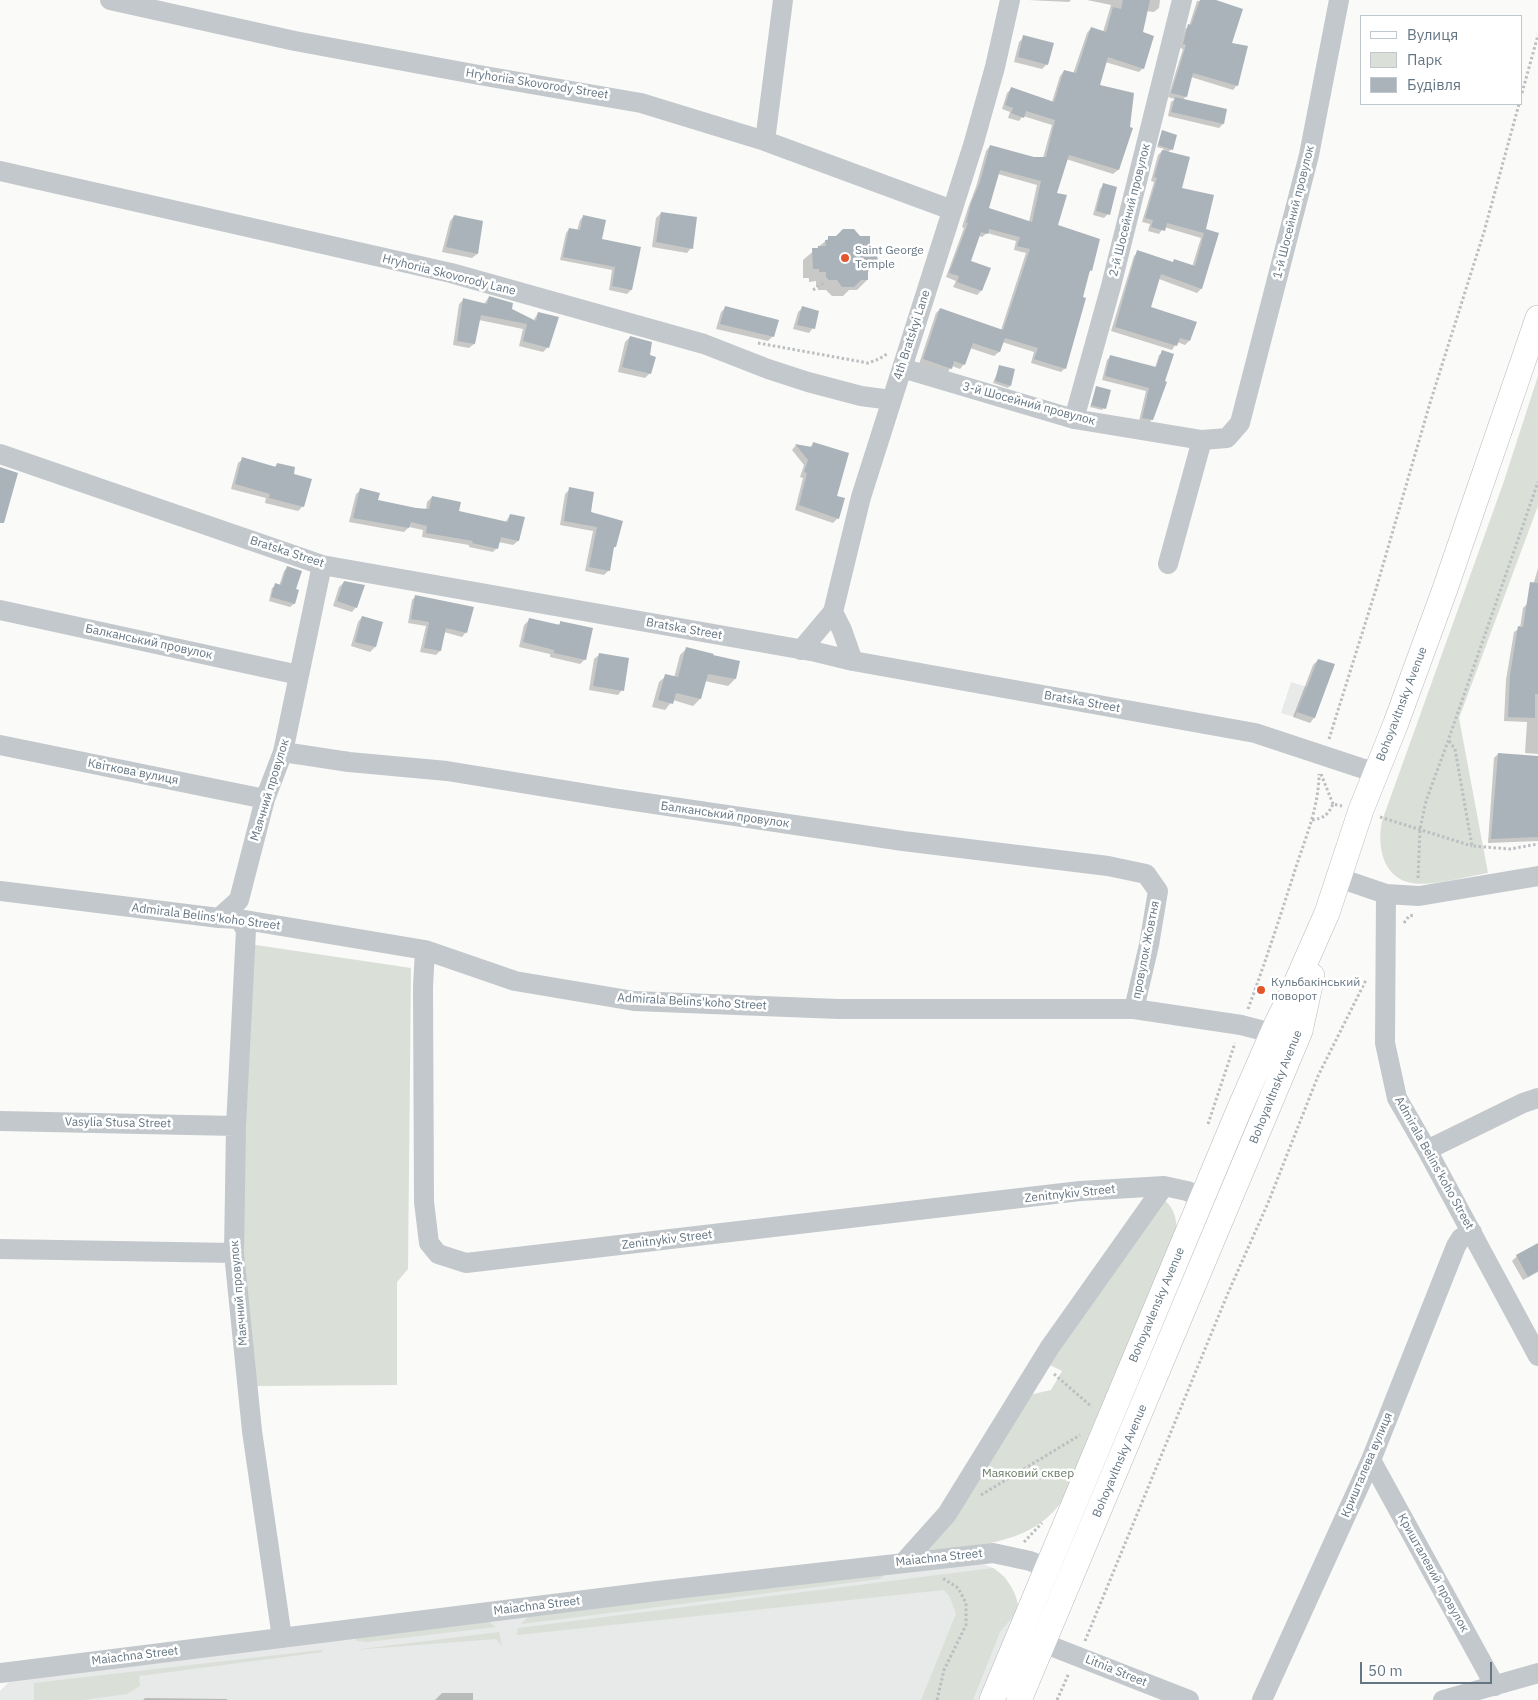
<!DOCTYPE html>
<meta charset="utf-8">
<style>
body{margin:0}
#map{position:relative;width:1538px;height:1700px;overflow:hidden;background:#fafaf8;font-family:"IBM Plex Sans",sans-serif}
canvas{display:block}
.legend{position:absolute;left:1360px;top:15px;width:162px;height:90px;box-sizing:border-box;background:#fff;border:1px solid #c1c8cd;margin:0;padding:6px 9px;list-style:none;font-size:15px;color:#657683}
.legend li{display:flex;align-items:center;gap:10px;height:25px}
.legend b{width:25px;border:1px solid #c1c8cd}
.scale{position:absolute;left:1360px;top:1662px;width:132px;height:22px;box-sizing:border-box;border:2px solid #657683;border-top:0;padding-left:6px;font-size:15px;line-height:18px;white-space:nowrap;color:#657683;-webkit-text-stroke:4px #fff;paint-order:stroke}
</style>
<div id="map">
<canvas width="1538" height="1700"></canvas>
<ul class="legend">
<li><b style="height:6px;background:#fff"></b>Вулиця</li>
<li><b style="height:14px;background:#dadfd7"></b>Парк</li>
<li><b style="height:14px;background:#aab3b9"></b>Будівля</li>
</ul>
<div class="scale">50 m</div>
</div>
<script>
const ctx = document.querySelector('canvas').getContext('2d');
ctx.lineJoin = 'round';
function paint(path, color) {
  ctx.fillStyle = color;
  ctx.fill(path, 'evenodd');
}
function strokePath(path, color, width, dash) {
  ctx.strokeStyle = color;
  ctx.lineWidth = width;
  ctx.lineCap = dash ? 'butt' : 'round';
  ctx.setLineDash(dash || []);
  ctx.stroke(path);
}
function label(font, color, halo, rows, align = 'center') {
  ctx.font = font + ' "IBM Plex Sans",sans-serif';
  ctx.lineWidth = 5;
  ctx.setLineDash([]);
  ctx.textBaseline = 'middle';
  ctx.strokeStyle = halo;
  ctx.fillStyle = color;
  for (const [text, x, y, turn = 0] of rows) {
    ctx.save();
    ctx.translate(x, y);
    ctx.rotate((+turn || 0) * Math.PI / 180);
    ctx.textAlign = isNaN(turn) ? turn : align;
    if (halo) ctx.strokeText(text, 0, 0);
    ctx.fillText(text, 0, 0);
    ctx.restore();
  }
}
const built = new Path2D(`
 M1291 682 1307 687 1295 717 1281 713Z
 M981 1563 993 1568 1005 1577 1017 1600 1018 1606 982 1700H0V1691L12 1679 643 1602Z`);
const green = new Path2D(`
 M1538 376V506L1459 718 1488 873C1468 876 1431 887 1412 883 1382 878 1377 845 1382 821L1503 484Z
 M249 944 411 968 408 1269 397 1282V1385L257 1386 241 1252Z
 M1163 1199C1174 1207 1176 1218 1177 1230L1069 1488C1066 1493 1063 1500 1059 1505 1028 1546 970 1546 924 1551L1029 1395 1051 1390 1062 1371 1048 1364Z
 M993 1568C1007 1577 1018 1593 1018 1610L1000 1632 973 1700H921L956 1614 950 1597 944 1590 517 1635 518 1628Z
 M887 1572 880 1579 521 1624 529 1616Z
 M488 1621 496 1627 367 1642 357 1641 355 1637Z
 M499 1632 502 1646 496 1639 353 1650Z
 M321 1650 323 1652 139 1676 140 1686 127 1694 83 1700H34V1683Z`);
const shadow = new Path2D(`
 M1028 0H1071L1069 2Z
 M1087 0H1160L1159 8 1154 12 1146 11 1142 33 1143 68 1139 72 1105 62 1098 86 1129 128H1132L1118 170 1113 174 1066 159 1055 194 1057 226 1091 270 1088 274 1065 368 1061 372 1031 363 1034 352 1002 342 999 352 994 356 970 348 964 364 960 369 952 366 947 373 919 364 936 313 940 309 1001 330 1026 253 1014 250 1016 241 987 233 982 237 979 236 969 262 981 291 977 295 953 287 956 281 946 277 964 228 962 227 968 208 976 187 986 151 990 146 1034 158H1043L1052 125 1023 116 1019 121 1008 118 1010 112 1002 109 1007 93 1011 89 1052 102 1060 76 1064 71 1073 74 1087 33 1091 28 1103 32 1111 5ZM998 174 1037 185 1029 222 987 209Z
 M1212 0 1237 85 1233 90 1191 77 1186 96 1183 100 1226 110 1223 124 1219 128 1168 116 1171 102 1175 99 1168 97 1183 49 1180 48 1185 29 1189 26 1197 1Z
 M1024 37 1047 64 1042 69 1014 62 1019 42Z
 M1162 131 1172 149 1168 152 1181 189 1205 230 1218 234 1201 289 1197 293 1159 279 1149 308 1189 341 1185 345 1177 342 1172 350 1111 331 1134 256 1138 252 1172 263 1175 260 1192 267 1201 238 1164 227 1159 234 1148 231 1150 224 1142 222 1154 182 1151 181 1158 155 1164 149 1157 147Z
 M1104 185 1108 214 1104 218 1093 215 1100 189Z
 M661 213 691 248 687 253 652 247 656 218Z
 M454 216 482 222 477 254 472 258 442 252 450 221Z
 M584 216 601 240 639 248 631 290 627 294 609 290 612 270 560 260 566 233 569 229 577 231 580 220Z
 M829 238 868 246 876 263 867 273V280L857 290H849L843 296H832L826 290H818V287H816V281L809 282V278H803V260Z
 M489 297 533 321 538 313 548 347 543 352 519 346 523 329 479 320 474 344 469 348 453 345 459 304 464 299 484 304Z
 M726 307 773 336 768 341 716 329 721 312Z
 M802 308 813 328 809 333 793 329 798 312Z
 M630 337 648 356 650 373 645 378 618 372 625 342Z
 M1163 352 1152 419 1149 423 1139 421 1146 391 1102 380 1107 360 1111 356 1155 368 1159 355Z
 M1000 366 1010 386 1008 388 993 383Z
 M1097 387 1104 408 1102 410 1090 407Z
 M814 443 835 497 838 518 833 523 795 510 803 478 800 477 804 465 792 450 796 445 809 448Z
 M243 459 274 468 277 464 292 475 303 506 298 511 265 503 266 498 231 489 238 463Z
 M570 489 615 546 613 549 609 570 604 575 585 571 593 531 560 525 565 494Z
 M361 490 376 501 426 510 427 502 432 497 457 512 505 523 510 515 518 541 513 545 499 542 497 548 493 552 469 547V545L422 537 423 530 409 527 404 532 349 522 356 494Z
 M288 567 294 590V604L290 607 269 601 272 588 276 585 279 586 284 571Z
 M1538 568V754L1525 753 1527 722 1504 721 1506 680 1514 632 1520 628 1523 608 1528 603Z
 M344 582 356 607 352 612 333 606 339 587Z
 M416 596 466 632 462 637 444 632 440 651 436 655 420 652 426 626 408 623 412 600Z
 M362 617 381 622 375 647 370 652 351 646 358 622Z
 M529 620 557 626 561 622 585 659 580 664 550 657V654L519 647 524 625Z
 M687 648 735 679 728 686 705 681 700 699 693 706 673 700 665 710 652 707 659 682 666 676 674 678 680 655Z
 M599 655 622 690 618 695 589 690 594 659Z
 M1318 660 1333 664 1314 718 1310 723 1293 717 1313 665Z
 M1498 754 1538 757V841L1488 843 1494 758Z
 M1538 1245V1272L1523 1280 1512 1261 1517 1256Z
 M442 1693H473V1700H435Z
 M145 1698 227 1699V1700H143Z`);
const building = new Path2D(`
 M1123 0H1150L1143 32 1154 36 1144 69 1108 57 1100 85 1134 93 1130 127 1133 128 1119 170 1069 155 1057 193 1067 195 1058 225 1100 239 1092 271 1090 270 1083 297 1086 298 1066 369 1034 359 1038 348 1005 338 1000 352 973 343 965 365 954 361 952 369 923 359 940 308 1003 330 1030 249 1017 246 1020 237 989 229 988 234 981 232 971 261 991 268 982 291 957 282 959 276 949 273 968 223H966L971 203 980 182 990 145 1034 157H1046L1055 120 1026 111 1024 118 1011 113 1013 108 1005 105 1011 87 1054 102 1064 70 1076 73 1091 27 1106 32 1113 7 1121 9ZM1000 170 1041 181 1032 222 989 208Z
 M1200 0H1216L1243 9 1232 43 1248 46 1238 86 1193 73 1187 97 1171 93 1186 45 1183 44 1188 24 1191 25Z
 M1023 35 1054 43 1048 65 1018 57Z
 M1175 97 1227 109 1224 124 1171 112Z
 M1162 130 1177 135 1173 150 1158 145Z
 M1162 150 1190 157 1182 188 1214 195 1206 229 1219 233 1202 289 1161 274 1151 307 1197 322 1190 341 1180 338 1177 346 1115 327 1137 250 1173 262 1174 259 1195 266 1204 233 1167 223 1165 231 1151 227 1153 220 1145 218 1157 178 1154 177Z
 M1103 183 1117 187 1110 215 1096 211Z
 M661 212 697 217 693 249 656 242Z
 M454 215 483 221 478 254 446 247Z
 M583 215 606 220 602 239 641 247 632 290 612 286 615 267 563 257 569 228 580 230Z
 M843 229H854L860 236H870V246L877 252 878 264 868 271V280H861L854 287H842L837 280H828V278H826V272H819V269H813L812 248H818V246H826L825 240H828V236H836Z
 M489 296 513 303 512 309 536 321 538 312 559 317 549 348 523 341 527 324 481 315 475 344 457 341 463 298 487 304Z
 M725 306 779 320 774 337 720 324Z
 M802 306 819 311 815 329 797 325Z
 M630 336 652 342 650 355 656 357 651 374 622 367Z
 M1162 350 1174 354 1165 381 1167 382 1153 420 1142 418 1149 388 1105 376 1110 355 1156 367Z
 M999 365 1015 369 1011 386 995 381Z
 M1096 386 1111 390 1106 409 1091 405Z
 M813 442 849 453 837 496 845 498 839 519 799 505 807 473 804 472 808 460 795 444 812 447Z
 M242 457 276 467 277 463 295 467 294 474 312 479 304 507 269 498 270 494 235 484Z
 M0 467 18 473 4 523H0Z
 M569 487 594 492 591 512 623 521 616 547H614L610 571 589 567 597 527 564 521Z
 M360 488 380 493 378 500 416 508 429 509 432 496 461 502 459 511 508 522 510 514 525 517 519 541 501 537 498 549 472 543 473 541 426 533 427 526 411 522 409 528 353 518Z
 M287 566 302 571 296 589 299 590 295 604 271 597 275 583 281 585Z
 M344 581 365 585 357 608 337 601Z
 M1530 582 1538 583V694H1535V718L1508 717 1510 675 1518 626 1523 627Z
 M415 595 474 607 467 633 446 628 441 651 424 648 429 622 411 619Z
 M362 616 383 622 376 647 355 642Z
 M529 618 560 625V621L593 628 586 660 554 653V650L523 642Z
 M686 647 714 654 713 655 740 661 736 679 708 674 701 699 676 693 673 704 658 700 665 674 678 677Z
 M599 653 629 658 624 691 593 686Z
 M1318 659 1335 664 1315 718 1297 712Z
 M1498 753 1538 756V837L1491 839Z
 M1538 1243V1271L1528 1277 1516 1255Z`);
const path = new Path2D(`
 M1522 93 1538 35
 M813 290 825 282
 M758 343 868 363 879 359 887 354
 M1329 739 1376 589 1430 403 1484 232 1519 104
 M1449 741 1455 749 1472 846 1510 849 1538 844
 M1321 774 1333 804
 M1380 817 1472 846
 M1312 820C1324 818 1328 815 1333 804L1342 806
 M1418 878 1420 829 1426 801 1448 741 1538 482
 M1404 923 1409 916 1414 915
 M1248 1009C1265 963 1280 917 1295 870 1305 839 1319 807 1319 774
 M1208 1124 1235 1043
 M1054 1374 1092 1407
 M981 1495 1080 1435
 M1024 1542 1042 1523
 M1085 1641 1228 1293 1268 1203 1318 1076 1366 980
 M937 1700 944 1670 966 1625V1603L958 1588 941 1577
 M1057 1700 1069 1673`);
const minor = new Path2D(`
 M110 0 295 41 479 75 641 103 765 141 952 210
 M765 141 783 0
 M0 171 451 273 704 344 768 369 808 382 861 396 891 400
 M902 368 1074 419 1202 440 1227 438 1240 423 1309 155 1339 0
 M1074 419 1111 286 1182 0
 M0 454 322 565 816 652 853 661 1255 733 1376 773
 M1168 564 1202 440
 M0 610 299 675
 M833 612 842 630 853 661
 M801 650 833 612 861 497 974 142 995 67 1010 0
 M0 745 265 799
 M283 752 349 762 447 771 613 798 903 841 1108 866 1146 874 1158 891 1149 945 1134 1009
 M1339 878 1386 894 1419 896 1538 876
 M0 891 219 918 239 919 425 950 515 981 634 1001 839 1009H1134L1241 1025 1272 1033
 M1386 894 1385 1043 1397 1098 1427 1150 1538 1356
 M219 918 239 900 265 799 283 752 322 565
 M239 919 246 930 236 1126 234 1253 252 1431 282 1638
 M425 950 423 987 424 1202 429 1243 438 1254 466 1263 1080 1191 1164 1186 1187 1191 1203 1198
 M0 1121 236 1126
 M1427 1150 1523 1103 1538 1098
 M0 1249 234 1253
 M1371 1460 1495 1686
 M904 1562 947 1514 1050 1347 1164 1186
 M1043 1643 1189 1700
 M0 1673 657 1591 993 1553 1030 1561 1060 1573
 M1262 1700 1371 1460 1456 1246 1461 1238 1472 1232
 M1443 1700 1538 1673`);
const major = new Path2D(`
 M992 1700 1239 1110 1278 1021 1290 997 1327 913 1361 810 1396 723 1445 589 1538 318
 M1019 1700 1300 1031 1312 976`);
const markers = [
 [845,258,5,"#e4572e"],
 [1261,990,5,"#e4572e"]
];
const streetNames = [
 ["Hryhoriia Skovorody Street",537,84,9],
 ["2-й Шосейний провулок",1130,210,-76],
 ["1-й Шосейний провулок",1294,212,-76],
 ["Hryhoriia Skovorody Lane",449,275,14],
 ["4th Bratskyi Lane",912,335,-72],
 ["3-й Шосейний провулок",1029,404,15],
 ["Bratska Street",287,552,18],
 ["Bratska Street",684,629,10],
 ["Балканський провулок",149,642,12],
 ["Bratska Street",1082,702,10],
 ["Bohoyavltnsky Avenue",1402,704,-69],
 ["Квіткова вулиця",133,772,11],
 ["Маячний провулок",270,790,-73],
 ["Балканський провулок",725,815,8],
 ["Admirala Belins'koho Street",206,917,7],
 ["провулок Жовтня",1146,950,-79],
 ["Admirala Belins'koho Street",692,1002,3],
 ["Bohoyavltnsky Avenue",1276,1087,-68],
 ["Vasylia Stusa Street",118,1123,1],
 ["Admirala Belins'koho Street",1434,1163,61],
 ["Zenitnykiv Street",1070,1194,-6],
 ["Zenitnykiv Street",667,1240,-7],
 ["Маячний провулок",239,1293,-95],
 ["Bohoyavlensky Avenue",1157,1305,-67],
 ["Bohoyavltnsky Avenue",1120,1461,-67],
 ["Кришталева вулиця",1367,1465,-67],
 ["Maiachna Street",939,1558,-6],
 ["Кришталевий провулок",1433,1573,61],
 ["Maiachna Street",537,1606,-7],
 ["Maiachna Street",135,1656,-7],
 ["Litnia Street",1116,1671,22]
];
const poiNames = [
 ["Saint George",855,251],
 ["Temple",855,265],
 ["Кульбакінський",1271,983],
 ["поворот",1271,997]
];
const parkNames = [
 ["Маяковий сквер",1028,1474]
];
paint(built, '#e8e9e9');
paint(green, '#dadfd7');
paint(shadow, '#0003');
paint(building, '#aab3b9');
strokePath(major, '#b5babe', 26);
strokePath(path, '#bbbfc2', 3, [2.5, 2.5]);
strokePath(minor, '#c3c8cc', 20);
strokePath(major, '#fff', 25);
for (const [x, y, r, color] of markers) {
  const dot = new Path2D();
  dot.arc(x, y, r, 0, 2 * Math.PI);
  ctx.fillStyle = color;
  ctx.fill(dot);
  strokePath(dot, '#fff', 2);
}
label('12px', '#657683', '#fff', streetNames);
label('12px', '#657683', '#fff', poiNames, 'left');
label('12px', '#687a64', '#fff', parkNames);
</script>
